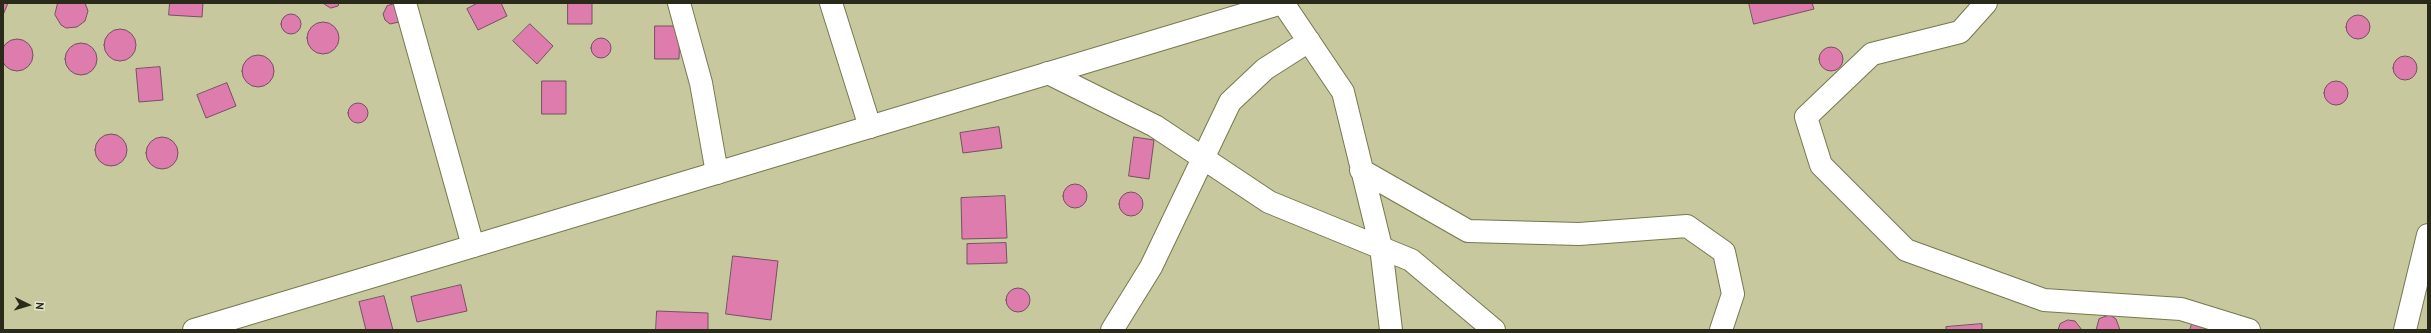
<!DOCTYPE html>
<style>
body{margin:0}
#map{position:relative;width:2431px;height:333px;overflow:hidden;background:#c7c89d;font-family:"PT Sans",sans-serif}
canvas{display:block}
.frame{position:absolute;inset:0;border:4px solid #292a19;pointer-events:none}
.north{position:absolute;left:8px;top:285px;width:40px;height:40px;-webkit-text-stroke:3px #e6e7d1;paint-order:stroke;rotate:95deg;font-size:11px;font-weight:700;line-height:16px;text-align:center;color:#292a19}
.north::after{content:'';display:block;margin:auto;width:14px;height:18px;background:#292a19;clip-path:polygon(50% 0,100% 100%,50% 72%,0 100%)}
</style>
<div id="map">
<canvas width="2431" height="333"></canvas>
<div class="frame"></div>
<div class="north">N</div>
</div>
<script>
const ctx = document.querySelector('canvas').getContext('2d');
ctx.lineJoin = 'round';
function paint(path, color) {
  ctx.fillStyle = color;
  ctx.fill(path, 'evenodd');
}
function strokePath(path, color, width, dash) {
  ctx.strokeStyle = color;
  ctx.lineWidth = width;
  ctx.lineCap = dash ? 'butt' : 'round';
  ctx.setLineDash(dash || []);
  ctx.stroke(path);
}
const building = new Path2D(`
 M3 3H8L3 15Z
 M58 3H85L88 11 85 21 77 27 66 28 61 25 55 15Z
 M170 3H203L202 17 169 15Z
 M323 3H339L338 6 331 8Z
 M478 3H501L507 16 478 30 467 9Z
 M568 3H592V24H568Z
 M1749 3H1812L1814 9 1754 24Z
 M394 4 397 5 399 22 390 24 385 20 383 14 387 6Z
 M281 24a10 10 0 1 1 20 0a10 10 0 1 1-20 0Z
 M2346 27a12 12 0 1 1 24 0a12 12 0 1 1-24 0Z
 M307 38a16 16 0 1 1 32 0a16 16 0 1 1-32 0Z
 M530 24 553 46 537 64 513 41Z
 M655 26H680L679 59H655Z
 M104 45a16 16 0 1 1 32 0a16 16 0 1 1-32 0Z
 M591 48a10 10 0 1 1 20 0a10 10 0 1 1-20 0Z
 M1 55a16 16 0 1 1 32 0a16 16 0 1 1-32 0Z
 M65 59a16 16 0 1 1 32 0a16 16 0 1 1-32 0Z
 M1819 59a12 12 0 1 1 24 0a12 12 0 1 1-24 0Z
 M242 71a16 16 0 1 1 32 0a16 16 0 1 1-32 0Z
 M2393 68a12 12 0 1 1 24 0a12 12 0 1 1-24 0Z
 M160 67 163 100 139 102 136 69Z
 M2324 93a12 12 0 1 1 24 0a12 12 0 1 1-24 0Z
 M542 81H566V114H542Z
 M227 83 236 106 206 118 197 95Z
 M348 113a10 10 0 1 1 20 0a10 10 0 1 1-20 0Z
 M999 127 1002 148 963 153 960 133Z
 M95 150a16 16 0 1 1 32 0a16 16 0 1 1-32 0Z
 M146 153a16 16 0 1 1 32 0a16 16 0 1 1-32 0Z
 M1134 137 1154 140 1149 179 1129 176Z
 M1063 196a12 12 0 1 1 24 0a12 12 0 1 1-24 0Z
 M1119 204a12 12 0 1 1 24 0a12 12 0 1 1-24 0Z
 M1005 196 1007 238 962 239 961 198Z
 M1006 243 1007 263 967 264V244Z
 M733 256 778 261 771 320 726 314Z
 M461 285 467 311 417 322 411 297Z
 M1006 300a12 12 0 1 1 24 0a12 12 0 1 1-24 0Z
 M384 296 393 330H366L359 302Z
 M657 311 708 313V330H656Z
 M2110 315 2116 319 2120 330H2096L2099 319Z
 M2068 320 2075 321 2082 330H2058L2060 324Z
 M1982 324V330H1946V327Z
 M2192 324 2210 330H2190Z`);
const minor = new Path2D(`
 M405 3 473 246
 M679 3 701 83 717 173
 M831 3 870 127
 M1283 3 1343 92 1381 247 1391 330
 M1986 3 1960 32 1872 54 1806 117 1821 165 1906 250 2044 300 2181 309 2249 330
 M1048 73 1155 126 1269 202 1411 260 1494 330
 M1361 170 1468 231 1579 234 1687 226 1724 252 1733 294 1721 330
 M1112 330 1151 267 1230 102 1265 69 1309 41
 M2405 330 2428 235`);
const secondary = new Path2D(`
 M194 330 1282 3`);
paint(building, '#df7cae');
strokePath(building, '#764f62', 1);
strokePath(minor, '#76784f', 24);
strokePath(secondary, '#76784f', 24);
strokePath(minor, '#fff', 22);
strokePath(secondary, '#fff', 22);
</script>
